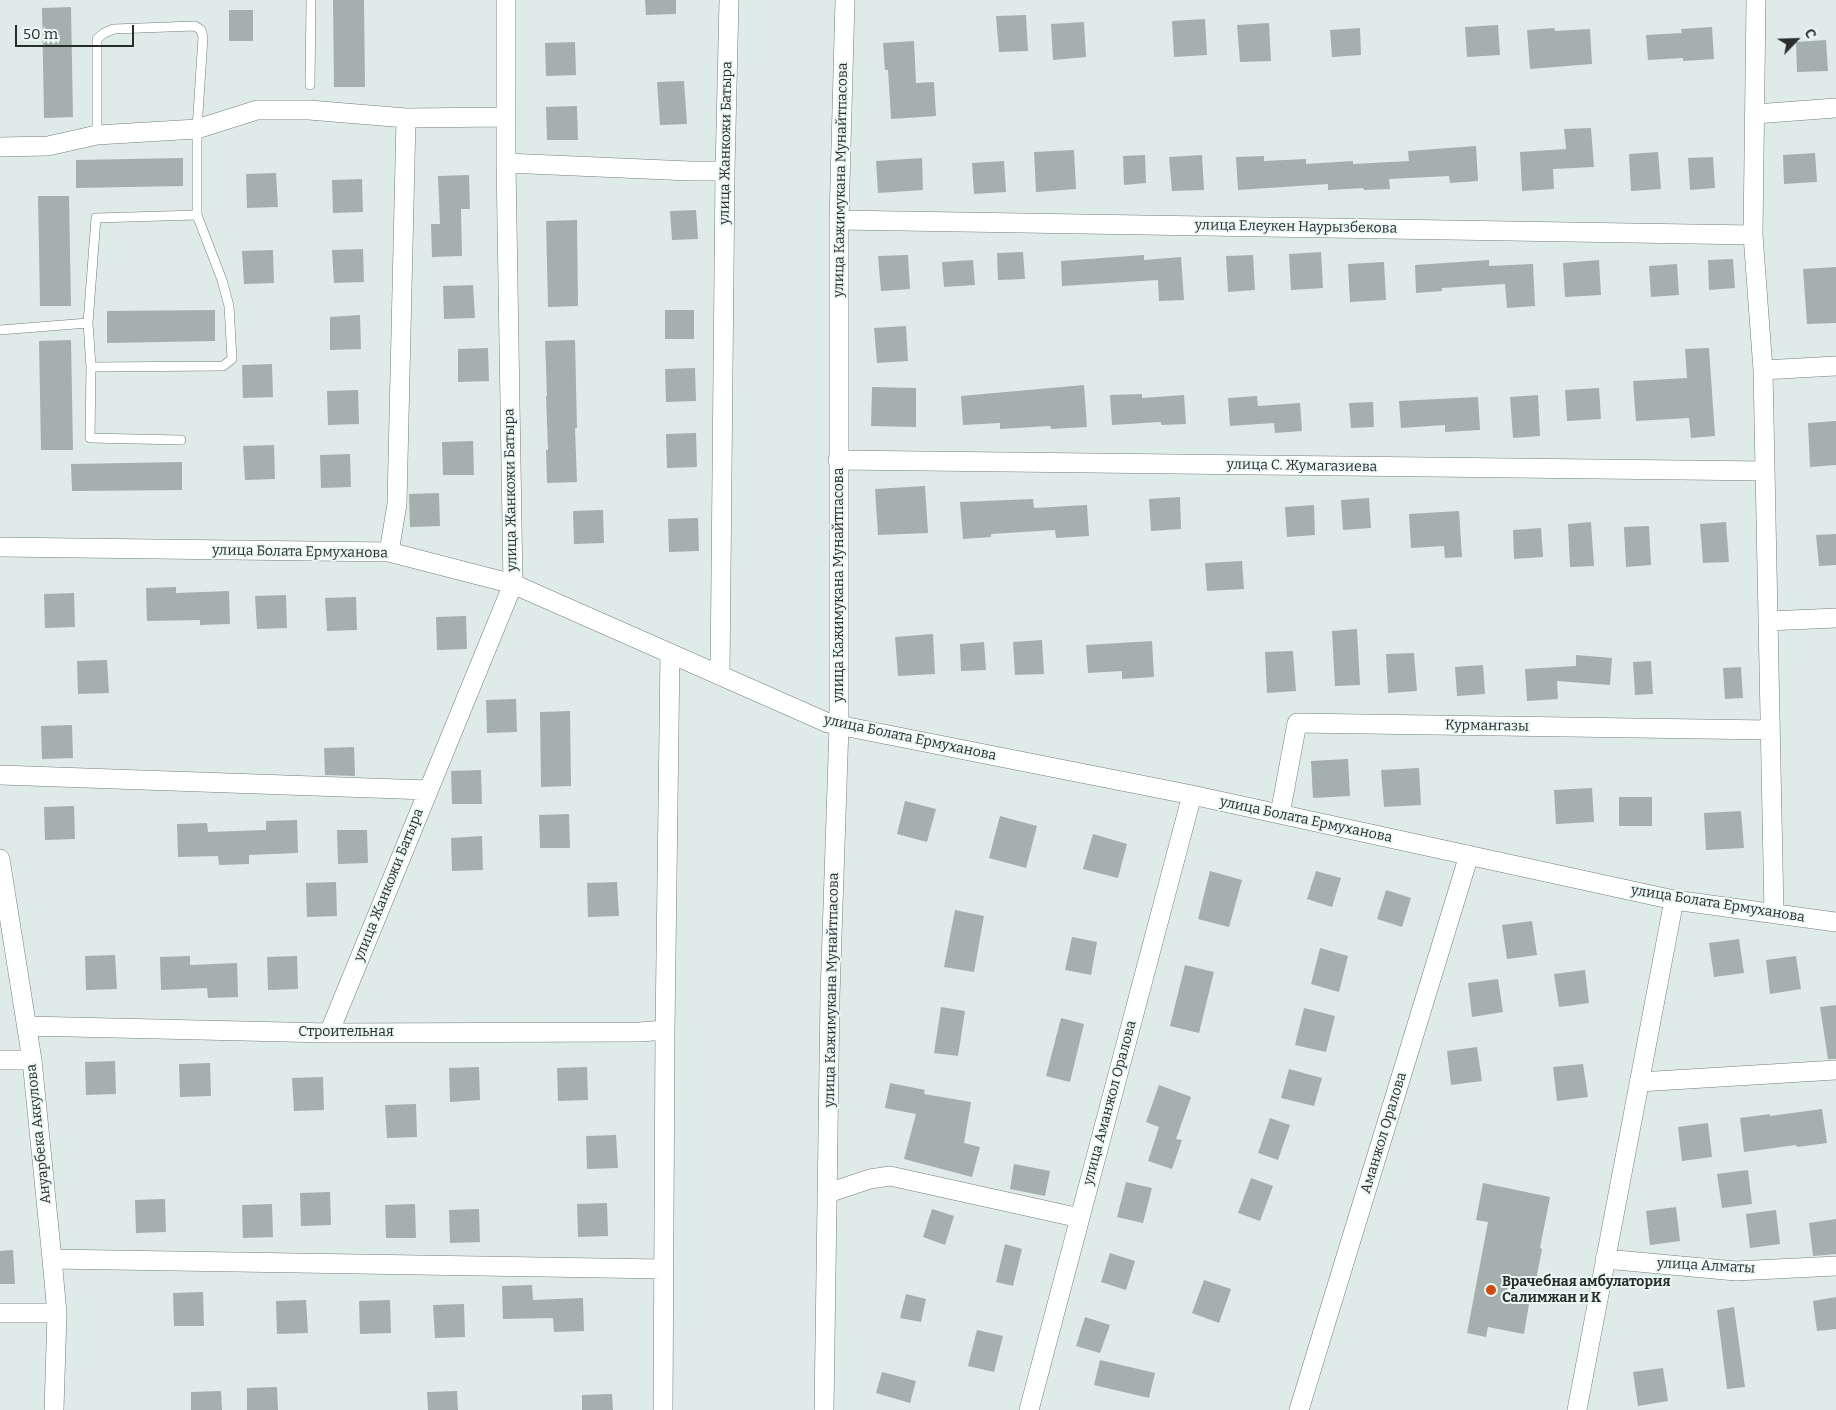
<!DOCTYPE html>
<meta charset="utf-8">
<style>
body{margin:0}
#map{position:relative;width:1836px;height:1410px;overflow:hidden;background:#deebe9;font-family:Bitter,serif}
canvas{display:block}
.north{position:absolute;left:1771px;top:15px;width:50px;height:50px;-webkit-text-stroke:4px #ebf8f6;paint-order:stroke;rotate:66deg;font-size:14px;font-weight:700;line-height:20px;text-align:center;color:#282d2c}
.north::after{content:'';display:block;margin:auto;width:18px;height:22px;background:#282d2c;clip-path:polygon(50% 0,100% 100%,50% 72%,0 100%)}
.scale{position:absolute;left:15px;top:25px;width:119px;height:22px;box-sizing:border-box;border:2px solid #282d2c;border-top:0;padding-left:6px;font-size:15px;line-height:18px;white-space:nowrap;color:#282d2c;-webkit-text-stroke:4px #ebf8f6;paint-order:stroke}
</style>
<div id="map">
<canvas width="1836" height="1410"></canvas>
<div class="north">С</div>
<div class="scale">50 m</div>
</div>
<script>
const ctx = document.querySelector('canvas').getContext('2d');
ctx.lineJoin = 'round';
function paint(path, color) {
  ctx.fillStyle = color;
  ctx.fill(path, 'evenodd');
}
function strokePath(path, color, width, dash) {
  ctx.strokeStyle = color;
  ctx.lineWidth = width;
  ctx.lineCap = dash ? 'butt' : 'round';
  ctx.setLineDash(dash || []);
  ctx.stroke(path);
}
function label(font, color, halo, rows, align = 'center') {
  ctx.font = font + ' Bitter,serif';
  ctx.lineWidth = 4;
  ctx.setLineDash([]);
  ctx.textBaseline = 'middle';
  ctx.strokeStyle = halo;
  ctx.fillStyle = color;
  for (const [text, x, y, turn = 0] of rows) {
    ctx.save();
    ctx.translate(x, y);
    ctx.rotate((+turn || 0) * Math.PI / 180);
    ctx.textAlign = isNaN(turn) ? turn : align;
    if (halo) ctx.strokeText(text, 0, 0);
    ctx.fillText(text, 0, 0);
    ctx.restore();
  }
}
const building = new Path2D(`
 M333 0H364L365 87H334Z
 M645 0H676V14L646 15Z
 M71 7 73 117 44 118 42 8Z
 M229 10H253V41H229Z
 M1026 15 1028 51 999 52 996 16Z
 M1205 19 1207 55 1174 57 1172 21Z
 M1084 22 1086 57 1053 60 1051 24Z
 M1269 23 1271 61 1240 62 1237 25Z
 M1498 25 1500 55 1467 57 1465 27Z
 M1712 27 1714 59 1683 61V58L1648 60 1646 35 1682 33 1681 29Z
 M1360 28 1361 55 1332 57 1330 30Z
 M1554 28 1555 31 1590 29 1592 64 1530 69 1527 30Z
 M1826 40 1828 71 1797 72 1796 42Z
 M914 41 916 83 934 82 936 116 891 119 888 70H885L883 43Z
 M575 42 576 75 546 76 545 43Z
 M684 81 687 124 660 125 657 82Z
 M577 106 578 140H547L546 107Z
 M1591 128 1594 167 1553 169 1554 189 1522 191 1520 152 1566 149 1564 129Z
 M1476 146 1478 181 1450 183 1449 176 1389 179 1390 189 1364 190 1363 188 1328 190V184L1238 190 1236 157 1264 156V161L1306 159V164L1353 161V164L1409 161 1408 151Z
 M1074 150 1076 189 1036 192 1034 152Z
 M1658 152 1661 189 1631 191 1629 154Z
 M1815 153 1817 182 1784 184 1783 155Z
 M1145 155 1146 183 1124 185 1123 156Z
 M1202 155 1204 190 1172 191 1169 157Z
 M1713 157 1715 188 1690 190 1688 158Z
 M183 158V186L76 188V160Z
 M922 158 923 190 878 193 876 161Z
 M1004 161 1006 192 974 194 972 163Z
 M276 173 278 207 247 208 246 174Z
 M469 175 470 209H461L462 256 432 257 431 224H440L438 176Z
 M362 179 363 212 333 213 332 180Z
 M38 196H69L71 306H40Z
 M696 210 698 239 672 240 670 211Z
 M577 220 578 306 548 307 546 221Z
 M363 249 364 282 334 283 332 250Z
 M273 250 274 283 244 284 242 251Z
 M1023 252 1025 279 998 280 997 253Z
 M1321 252 1323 288 1291 290 1289 254Z
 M908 255 910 289 881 291 878 256Z
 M1144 255V260L1181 257 1184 300 1159 301 1158 280 1062 286 1061 261Z
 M1253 255 1255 290 1228 292 1226 256Z
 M1733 259 1735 288 1709 290 1708 260Z
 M973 260 975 285 944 287 942 262Z
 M1489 260V266L1533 264 1535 306 1507 308 1505 284 1442 288V291L1416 293 1415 265Z
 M1599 260 1601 295 1565 297 1563 263Z
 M1384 262 1386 300 1350 302 1348 264Z
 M1677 264 1679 295 1651 297 1649 266Z
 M1836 267V323L1807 324 1803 269Z
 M473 285 475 318 444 319 443 286Z
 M215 310V341L107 343V311Z
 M665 310H694V339H665Z
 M360 315 361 349 330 350V317Z
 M906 326 908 361 877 363 874 328Z
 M71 340 73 450H41L39 341Z
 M575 340 577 428H575L577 482 547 483 546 450H548L546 396H547L545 341Z
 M488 348 489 381 458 382V349Z
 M1709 348 1715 436 1691 438 1689 418 1636 421 1633 381 1687 378 1685 349Z
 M272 364 273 397 243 398 242 365Z
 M695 368 696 401 666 402 665 369Z
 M1084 385 1087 427 1051 429 1050 426 1000 429V423L963 425 961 396Z
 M872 387 916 388V427L871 426Z
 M1599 388 1601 419 1567 421 1565 390Z
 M358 390 359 424 328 425 327 391Z
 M1142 394V398L1184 395 1186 424 1161 425V422L1112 425 1110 395Z
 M1538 395 1540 436 1513 438 1510 397Z
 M1257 396 1258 406 1300 403 1302 431 1275 433 1274 423 1230 426 1228 398Z
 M1478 397 1480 430 1445 432V425L1401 428 1399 401Z
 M1373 402 1374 427 1351 428 1349 403Z
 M1836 421V465L1810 467 1808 423Z
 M696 433 697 467 667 468 666 434Z
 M473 441 474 475H443L442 442Z
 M274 445 275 479 245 480 243 446Z
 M350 454 351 487 321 488 320 455Z
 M182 462V490L72 491 71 464Z
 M925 486 928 533 878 535 875 489Z
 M439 493 440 526 410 527 409 494Z
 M1180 497 1181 529 1151 531 1149 499Z
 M1369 498 1371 528 1343 530 1341 500Z
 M1033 499 1034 508 1087 505 1089 536 1056 538 1055 530 991 534V537L963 539 960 502Z
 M1314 505 1315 535 1287 537 1285 507Z
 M603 510 604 543 574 544 573 511Z
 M1459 511 1462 557 1445 558 1444 546 1411 548 1409 514Z
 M698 518 699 551 669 552 668 519Z
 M1591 522 1594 566 1570 567 1568 524Z
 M1726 522 1729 562 1703 563 1700 524Z
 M1649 526 1651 565 1626 567 1624 527Z
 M1541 528 1543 557 1514 559 1513 530Z
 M1836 534V565L1819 566 1816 535Z
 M1242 561 1244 589 1207 591 1205 563Z
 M176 587V593L229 591 230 624 200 625V620L147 621 146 588Z
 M74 593 75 627 45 628 44 594Z
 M286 595 287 628 257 629 255 596Z
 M356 597 357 630 327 631 325 598Z
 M466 616 467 649 437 650 436 617Z
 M1357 629 1360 685 1335 686 1332 631Z
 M933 634 935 674 898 676 895 637Z
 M1042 640 1044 674 1015 675 1013 642Z
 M1152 641 1154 677 1122 679V671L1088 673 1086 645Z
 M984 642 986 670 961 671 960 644Z
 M1293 651 1296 691 1267 693 1265 652Z
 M1414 653 1417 691 1388 693 1386 654Z
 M1576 655 1612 658 1610 685 1557 681 1558 699 1527 701 1525 669 1576 666Z
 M107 660 109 693 78 694 77 661Z
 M1651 661 1653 694 1635 695 1633 662Z
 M1483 665 1485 694 1457 696 1455 667Z
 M1741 667 1743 698 1725 699 1723 668Z
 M516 699 517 732 487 733 486 700Z
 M570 711 571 786 541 787 540 712Z
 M72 725 73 758 42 759 41 726Z
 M354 747 355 776 325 775 324 748Z
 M1348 759 1350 796 1313 798 1311 761Z
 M1419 768 1421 805 1384 807 1381 770Z
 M481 770 482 804H452L451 771Z
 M1592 788 1594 822 1556 824 1554 790Z
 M1619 797H1652V826H1619Z
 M905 801 936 809 927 842 897 834Z
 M74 806 75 839 45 840 44 807Z
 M1741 811 1744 848 1706 850 1704 813Z
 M569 814 570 848H540L539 815Z
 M1000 816 1037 826 1026 868 989 858Z
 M297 820 298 853 249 855V864L219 865 218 856 178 857 177 824 207 823 208 832 266 830V821Z
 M337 830H367L368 863 338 864Z
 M1093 834 1127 844 1118 878 1083 869Z
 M482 836 483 870 452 871 451 838Z
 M1210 871 1242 880 1229 927 1198 919Z
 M1316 871 1341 878 1332 907 1307 899Z
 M336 882 337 916 307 917 306 883Z
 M617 882 619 916 588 917 587 883Z
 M1386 890 1411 898 1402 927 1377 919Z
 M955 910 984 916 974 972 944 967Z
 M1532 921 1537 955 1507 959 1502 925Z
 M1072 937 1097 942 1091 975 1065 970Z
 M1739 939 1744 973 1714 977 1709 943Z
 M1320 948 1348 956 1339 992 1311 984Z
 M115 955 117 989 86 990 85 956Z
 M190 956V965L237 963 238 997 208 998 207 988 161 990 160 957Z
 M297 956 298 989 268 990 267 957Z
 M1796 956 1801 989 1770 994 1766 960Z
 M1185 965 1214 972 1199 1033 1170 1026Z
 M1585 970 1589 1003 1559 1007 1554 974Z
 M1498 979 1503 1012 1472 1017 1468 983Z
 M1836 1005V1059H1828L1820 1007Z
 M941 1007 965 1011 958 1056 934 1053Z
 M1304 1008 1335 1016 1326 1052 1295 1045Z
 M1061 1018 1084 1024 1070 1082 1046 1076Z
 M1477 1047 1482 1081 1451 1085 1447 1051Z
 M115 1061 116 1094 86 1095 85 1062Z
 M210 1063 211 1096 180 1097 179 1064Z
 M1583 1064 1588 1097 1557 1101 1553 1067Z
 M479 1067 480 1100 450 1102 449 1068Z
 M587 1067 588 1100 558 1101 557 1068Z
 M1289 1069 1322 1078 1314 1106 1281 1098Z
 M323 1077 324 1110 294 1111 292 1078Z
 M890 1083 925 1090 924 1094 971 1102 964 1143 980 1147 972 1177 904 1159 916 1114 885 1108Z
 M1159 1085 1191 1097 1176 1139 1182 1140 1172 1169 1148 1161 1159 1127 1146 1122Z
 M416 1104 417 1137 387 1138 385 1105Z
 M1822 1109 1827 1143 1797 1147 1796 1145 1744 1152 1740 1118 1770 1114V1116Z
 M1270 1118 1290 1125 1278 1160 1258 1153Z
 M1708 1123 1712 1157 1682 1161 1678 1127Z
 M616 1135 618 1168 587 1169 586 1136Z
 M1014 1164 1050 1171 1045 1196 1010 1189Z
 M1748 1170 1752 1204 1722 1208 1717 1174Z
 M1251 1178 1273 1186 1260 1221 1238 1213Z
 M1126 1182 1152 1188 1143 1223 1117 1217Z
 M1483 1183 1550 1197 1540 1248 1542 1249 1536 1280 1510 1276 1505 1300 1529 1304 1524 1334 1488 1327 1486 1337 1467 1333 1488 1222 1476 1220Z
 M330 1192 331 1225 301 1226 300 1193Z
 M165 1199 166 1232 136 1233 135 1200Z
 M607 1203 608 1236 578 1237 577 1204Z
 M272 1204 273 1237 243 1238 242 1205Z
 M415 1204 416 1238H386L385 1205Z
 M1676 1207 1680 1241 1650 1245 1646 1211Z
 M479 1209 480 1242 450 1243 449 1210Z
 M932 1209 954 1216 945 1245 923 1237Z
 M1776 1210 1780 1244 1750 1248 1746 1214Z
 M1836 1219V1254L1813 1256 1809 1223Z
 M1005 1244 1022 1249 1013 1286 996 1282Z
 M13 1250 15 1284H0V1251Z
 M1110 1253 1135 1261 1126 1290 1101 1282Z
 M1204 1280 1231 1289 1219 1323 1192 1313Z
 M532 1285 533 1300 583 1298 584 1331 554 1332 553 1318 503 1319 502 1286Z
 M203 1292 204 1326H174L173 1293Z
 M906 1294 926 1299 921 1322 900 1318Z
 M1836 1297V1329L1817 1331 1813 1301Z
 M306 1300 308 1333 277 1334 276 1301Z
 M390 1300 391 1333 360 1334 359 1301Z
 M464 1304 465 1337 435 1338 433 1305Z
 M1734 1307 1745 1387 1727 1389 1717 1310Z
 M1085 1317 1110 1325 1100 1353 1076 1346Z
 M977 1330 1003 1336 994 1372 968 1366Z
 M1100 1360 1155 1373 1149 1398 1094 1385Z
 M1663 1368 1668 1401 1638 1406 1633 1372Z
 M882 1372 916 1381 910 1403 876 1393Z
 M277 1387 278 1410H247V1388Z
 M221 1391 222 1410H191V1392Z
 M457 1391 458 1410H428L427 1392Z
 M612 1394 613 1410H582V1395Z`);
const service = new Path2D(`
 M310 85 311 0
 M88 323 91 367 223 366 232 359 229 306 222 280 197 215
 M0 330 88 323 96 218 197 215V129L203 37 201 30 195 26 114 29 104 33 97 39V135
 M91 367 90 438 181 440`);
const minor = new Path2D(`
 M1756 0 1753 235 1763 370 1774 914
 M1755 114 1836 108
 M0 147 48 146 97 135 197 129 257 110H309L406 118 506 117
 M506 163 690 171H725
 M839 220 1753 235
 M1763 370 1836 366
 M838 460 1765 471
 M0 547 389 552 513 584 828 723 1192 795 1674 900 1836 922
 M389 552 397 504 406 118
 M1768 621 1836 618
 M720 675 725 171 729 0
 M0 775 428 790
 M1280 814 1297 723 1770 730
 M0 859 32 1060 52 1259 57 1313 54 1410
 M27 1026 329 1033 640 1032 665 1030
 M329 1033 513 584 506 163V0
 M0 1060H32
 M1639 1082 1836 1070
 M828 1193 870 1179 890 1176 1080 1218
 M52 1259 663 1269
 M1605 1259 1736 1271 1836 1266
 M0 1313H57
 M663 1410 665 1030 670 653
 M824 1410 830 996 839 726V220L845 0
 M1029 1410 1192 795
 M1299 1410 1469 855
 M1577 1410 1674 900`);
const markers = [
 [1491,1290,6,"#d14b11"]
];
const streetNames = [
 ["улица Жанкожи Батыра",726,143,-89],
 ["улица Кажимукана Мунайтпасова",841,180,-89],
 ["улица Елеукен Наурызбекова",1296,227,1],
 ["улица С. Жумагазиева",1302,466,1],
 ["улица Жанкожи Батыра",511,490,-91],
 ["улица Болата Ермуханова",300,552,1],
 ["улица Кажимукана Мунайтпасова",839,585,-90],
 ["Курмангазы",1487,726,1],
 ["улица Болата Ермуханова",910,738,12],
 ["улица Болата Ермуханова",1306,820,12],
 ["улица Жанкожи Батыра",389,885,-68],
 ["улица Болата Ермуханова",1718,904,9],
 ["улица Кажимукана Мунайтпасова",832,990,-89],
 ["Строительная",346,1032],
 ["улица Аманжол Оралова",1110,1103,-75],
 ["Аманжол Оралова",1384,1133,-73],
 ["Ануарбека Аккулова",39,1134,-96],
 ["улица Алматы",1706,1266,3]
];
const poiNames = [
 ["Врачебная амбулатория",1502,1282],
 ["Салимжан и К",1502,1298]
];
paint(building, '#a4b0ae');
strokePath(service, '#737e7c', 10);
strokePath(minor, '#737e7c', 20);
strokePath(service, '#fff', 9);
strokePath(minor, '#fff', 19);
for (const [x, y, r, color] of markers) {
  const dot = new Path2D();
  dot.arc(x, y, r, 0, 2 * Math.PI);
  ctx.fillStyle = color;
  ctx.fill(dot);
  strokePath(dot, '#ebf8f6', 2);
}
label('14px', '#282d2c', '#ebf8f6', streetNames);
label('bold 14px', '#282d2c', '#ebf8f6', poiNames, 'left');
</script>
